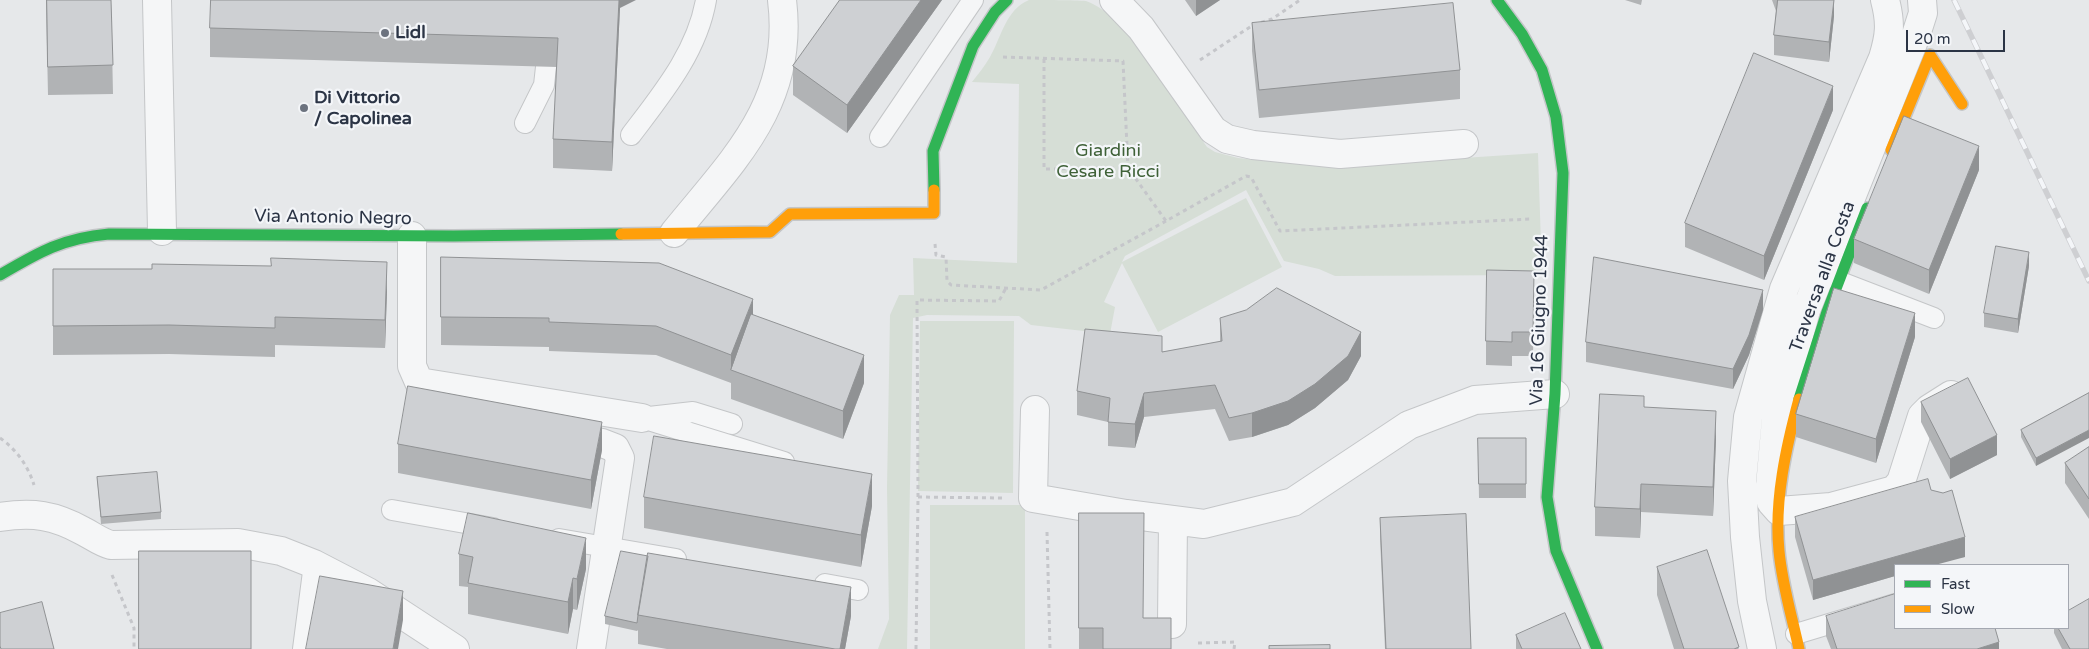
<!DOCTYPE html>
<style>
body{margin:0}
#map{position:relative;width:2089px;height:649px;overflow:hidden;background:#e6e8ea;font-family:"Varela Round",sans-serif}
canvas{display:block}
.legend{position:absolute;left:1894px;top:564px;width:175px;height:65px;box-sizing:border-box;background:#f4f6f9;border:1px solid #a4a8b1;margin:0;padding:6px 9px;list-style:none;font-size:15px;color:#2b3445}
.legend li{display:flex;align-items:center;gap:10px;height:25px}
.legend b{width:25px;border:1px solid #a4a8b1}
.scale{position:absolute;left:1906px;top:30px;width:99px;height:22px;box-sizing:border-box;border:2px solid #2b3445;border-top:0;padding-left:6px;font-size:15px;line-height:18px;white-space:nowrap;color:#2b3445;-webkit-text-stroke:4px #f4f6f9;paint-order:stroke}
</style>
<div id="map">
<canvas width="2089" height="649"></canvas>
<ul class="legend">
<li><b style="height:6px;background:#30b455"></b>Fast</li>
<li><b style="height:6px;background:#ff9f0a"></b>Slow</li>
</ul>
<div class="scale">20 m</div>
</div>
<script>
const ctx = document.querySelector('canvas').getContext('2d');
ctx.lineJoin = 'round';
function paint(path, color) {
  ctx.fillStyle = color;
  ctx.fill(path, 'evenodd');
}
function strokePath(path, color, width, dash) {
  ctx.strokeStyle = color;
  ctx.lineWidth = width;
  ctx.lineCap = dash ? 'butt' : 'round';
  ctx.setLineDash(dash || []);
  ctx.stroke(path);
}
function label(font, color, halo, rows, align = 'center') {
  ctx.font = font + ' "Varela Round",sans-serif';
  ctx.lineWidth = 4.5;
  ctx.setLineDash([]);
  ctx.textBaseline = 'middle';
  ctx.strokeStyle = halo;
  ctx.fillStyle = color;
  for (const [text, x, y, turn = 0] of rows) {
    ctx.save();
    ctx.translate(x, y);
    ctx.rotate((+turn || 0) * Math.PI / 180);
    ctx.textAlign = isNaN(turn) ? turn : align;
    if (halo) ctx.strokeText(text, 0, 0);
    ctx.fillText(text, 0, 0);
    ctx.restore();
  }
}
const green = new Path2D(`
 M1029 0C1043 0 1074 0 1086 1 1127 14 1182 110 1207 147L1215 152 1238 158 1329 167 1538 153 1542 275 1335 276 1319 269 1284 261 1246 190 1125 256 1122 262 1246 198 1282 267 1158 332 1122 263 1104 302 1115 307 1110 334 1031 325 1019 316 927 315 913 318 907 649H878L889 619 887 488 890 315 899 295H914L913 258 1017 263 1019 84 972 82C978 74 985 66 990 57 1001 38 1006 9 1029 0Z
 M920 321H1014L1013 493 918 491Z
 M930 505H1025V649H930Z`);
const path = new Path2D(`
 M1003 57 1123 61 1128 168 1166 221 1246 176 1251 177 1280 231 1531 219
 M1044 59V169L1128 168
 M1200 60 1253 25 1272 19 1300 0
 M935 244 936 255 946 257 947 281 951 285 1041 290 1166 221
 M0 438C17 450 28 466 34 485
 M918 497 917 300 999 301 1006 288
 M1047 532 1050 649
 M112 575 134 628V649
 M1198 643 1235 642 1234 649
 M916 649 918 497 1002 498`);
const lane = new Path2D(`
 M525 123 544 85 546 67
 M631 135C662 94 697 52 706 0
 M880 137 973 0
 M1838 281 1934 318
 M649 417 693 412 732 424
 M642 418 784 462
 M392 510 493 528
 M559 539 676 559
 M825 584 858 590
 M1796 634 1895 604
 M303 649 314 564`);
const street = new Path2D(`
 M157 0 162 231
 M1114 0 1141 28 1213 130 1227 139 1253 145 1340 154 1464 144
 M1922 0 1923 13 1915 38 1806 310 1776 419 1770 486 1771 502 1779 511 1831 507 1894 490 1901 482 1922 416 1929 409 1951 395
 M674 233C733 160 795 103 782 0
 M412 236V366L419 382 642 418
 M1035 410 1033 498 1126 514 1204 524 1293 502 1409 425 1475 400 1555 394
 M565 436 602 443 615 448 620 458 591 649
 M0 517C33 512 54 515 83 531 93 536 100 542 111 545L238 543 281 551 314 564 368 592 455 649
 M1172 624 1173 520
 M1762 649 1752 601 1745 537 1742 481 1748 417 1784 289 1883 58C1890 35 1891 23 1885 0`);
const fast = new Path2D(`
 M1497 0 1522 34 1542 70 1556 117 1563 173 1555 394 1547 497 1556 551 1597 649
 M934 190 933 151 973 46 995 12 1007 0
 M0 275C39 252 63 238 109 234L453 236 621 234
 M1799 399 1827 312 1867 208`);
const slow = new Path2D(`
 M1891 150 1930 55 1962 104
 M621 234 770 232 790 214 934 213V190
 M1799 649C1792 617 1782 584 1779 551 1774 501 1786 447 1799 399`);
const rail = new Path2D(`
 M1954 0 2089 281`);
const wall = new Path2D(`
 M46 0H111L113 94 48 95Z
 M840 0H942L847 133 793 95V66Z
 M1185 0H1220L1196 16Z
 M1625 0H1642L1641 5Z
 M1772 0H1834V16L1829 62 1774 55V35L1776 11Z
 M620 8 612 171 553 168V139L557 67 210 57V28Z
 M1252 23 1460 70V99L1259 118 1252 51Z
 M1833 110 1764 280 1685 247V223Z
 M1979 170 1929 294 1854 263V239Z
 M441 257 753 315 864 383 843 439 731 399V383L656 355 549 351V347L441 345Z
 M2029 266 2018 333 1984 327V313Z
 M53 269 387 291 385 348 275 345V357L169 354 53 355Z
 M1534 295 1533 356H1512V366L1486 365V341Z
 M1763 310 1749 355 1733 389 1586 362V342Z
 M1220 318 1361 356 1348 380 1315 408 1288 425 1252 437 1229 441 1215 409 1144 417 1135 448 1108 446V422L1077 415V391L1162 352 1220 342Z
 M1915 337 1876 463 1796 437V414Z
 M2089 393 2036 466 2021 437V430Z
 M1921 402 1997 455 1950 479 1921 422Z
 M1644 407 1716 439 1713 516 1641 512 1640 538 1595 536V507Z
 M1478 438H1526V498H1479Z
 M398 444 602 450 591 509 398 473Z
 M2089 447V519L2065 483V463Z
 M97 477 161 512V519L101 524Z
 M1931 490 1965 557 1895 565V576L1813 600 1795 537V517Z
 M644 497 872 506 861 567 644 528Z
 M1079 513 1143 618 1171 649H1079Z
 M1380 518 1471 649H1385L1380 537Z
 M459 554 586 569 577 610 573 609 568 634 468 614V587L459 586Z
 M648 556 851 616 845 649H667L638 644V630L637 631 605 624V616Z
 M1657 567 1739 649H1674L1657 595Z
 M1826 616 1999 649H1831L1826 636Z
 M2054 628H2068L2089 649H2062L2054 633Z
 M1516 635 1581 649H1516Z`);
const shadedWall = new Path2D(`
 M619 0H636L620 8 612 171V142Z
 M921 0H942L847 133V105Z
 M1196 0H1220L1196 16Z
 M1834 0V16L1829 62V42Z
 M1833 86V110L1764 280V256Z
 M1979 146V170L1929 294V270Z
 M2029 252V266L2018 333V319Z
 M387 262V291L385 348V320Z
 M1763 290V310L1749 355 1733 389V369Z
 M753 299V328L731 370V355Z
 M1915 313V337L1876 463V439Z
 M1361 332V356L1348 380 1315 408 1288 425 1252 437V413Z
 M864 355V383L843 439V411Z
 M1144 393V417L1135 448V424Z
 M1716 411V439L1713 516V487Z
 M602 422V450L591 509V480Z
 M2089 430V438L2036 466V458Z
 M1997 435V455L1950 479V459Z
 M872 474V506L861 567V535Z
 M1641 484V512L1640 538V509Z
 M1965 537V557L1935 565H1895V576L1813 600V580Z
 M586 538V569L577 610V579Z
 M573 578V609L568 634V602Z
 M851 587V616L845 649H840Z
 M403 591V620L398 649H393Z
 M1999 642V649H1977Z`);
const building = new Path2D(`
 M47 0H111L113 65 48 67Z
 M211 0H619L612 142 553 139 558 38 210 28Z
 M840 0H921L847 105 793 66Z
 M1778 0H1834L1829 42 1774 35Z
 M1453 3 1460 70 1259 90 1252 23Z
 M1754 53 1833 86 1764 256 1685 223Z
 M1904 116 1979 146 1929 270 1854 239Z
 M1996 246 2029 252 2018 319 1984 313Z
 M441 257 659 263 753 299 731 355 656 326 549 322V318L441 317Z
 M1594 257 1763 290 1749 335 1733 369 1586 342Z
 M271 258 387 262 385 320 275 317V328L169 325 53 326V269H152V264L271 266Z
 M1487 270 1534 271 1533 332H1512V342L1486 341Z
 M1277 288 1361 332 1348 356 1315 384 1288 401 1252 413 1229 418 1215 385 1144 393 1135 424 1108 422 1110 398 1077 391 1085 329 1162 336V352L1222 341 1220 318 1246 310Z
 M1834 288 1915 313 1876 439 1796 414Z
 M751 314 864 355 843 411 731 370Z
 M1968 378 1997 435 1950 459 1921 402Z
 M408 386 602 422 591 480 398 444Z
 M2089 393V430L2036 458 2021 430Z
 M1600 394 1644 396V407L1716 411 1713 487 1641 484 1640 509 1595 507Z
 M654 436 872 474 861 535 644 497Z
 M1478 438H1526V484H1479Z
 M2089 447V499L2065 463Z
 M157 472 161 512 101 517 97 477Z
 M1928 479 1931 490 1943 493 1952 490 1965 537 1813 580 1795 517Z
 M468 513 586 538 577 579 573 578 568 602 468 583 473 557 459 554Z
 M1079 513H1144L1143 618H1171V649H1103V628H1079Z
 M1466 514 1471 649H1386L1380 518Z
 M1707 550 1739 647 1734 649H1684L1657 567Z
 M139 551H251V649H139Z
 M621 551 648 556 638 615 637 623 605 616Z
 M648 553 851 587 840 649H835L638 615Z
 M320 576 403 591 393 649H306Z
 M1895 594V628H1995L1999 642 1977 649H1837L1826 616Z
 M2089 599V649H2070L2058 628H2068V611Z
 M42 602 54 649H1L0 646V613Z
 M1565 613 1581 649H1522L1516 635Z
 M1330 645V649H1269V646Z`);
const markers = [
 [385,33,5,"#6c737f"],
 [304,108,5,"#6c737f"]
];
const poiNames = [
 ["Lidl",395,33],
 ["Di Vittorio",314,98],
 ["/ Capolinea",314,119]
];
const parkNames = [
 ["Giardini",1108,151],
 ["Cesare Ricci",1108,172]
];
const streetNames = [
 ["Via Antonio Negro",333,218,1],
 ["Traversa alla Costa",1823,277,-70],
 ["Via 16 Giugno 1944",1540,320,-88]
];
paint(green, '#d6ded6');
strokePath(lane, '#c4c6c8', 22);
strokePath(street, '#c4c6c8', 30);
strokePath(fast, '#c4c6c8', 14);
strokePath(slow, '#c4c6c8', 14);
strokePath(path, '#c5c6ca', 3, [4, 4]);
strokePath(lane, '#f5f6f7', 20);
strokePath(street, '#f5f6f7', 28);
strokePath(fast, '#30b455', 11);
strokePath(slow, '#ff9f0a', 11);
strokePath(rail, '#cecfd2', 5.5);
strokePath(rail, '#f4f6f9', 4, [11]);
paint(wall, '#b1b3b5');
paint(shadedWall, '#909294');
paint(building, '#ced0d3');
strokePath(building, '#909294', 1);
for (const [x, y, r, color] of markers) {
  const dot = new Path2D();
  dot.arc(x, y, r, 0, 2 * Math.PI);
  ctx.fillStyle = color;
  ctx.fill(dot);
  strokePath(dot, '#f4f6f9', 2);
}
label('bold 18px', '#2b3445', '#f4f6f9', poiNames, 'left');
label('18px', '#3f6138', '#f4f6f9', parkNames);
label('18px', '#2b3445', '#f4f6f9', streetNames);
</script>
